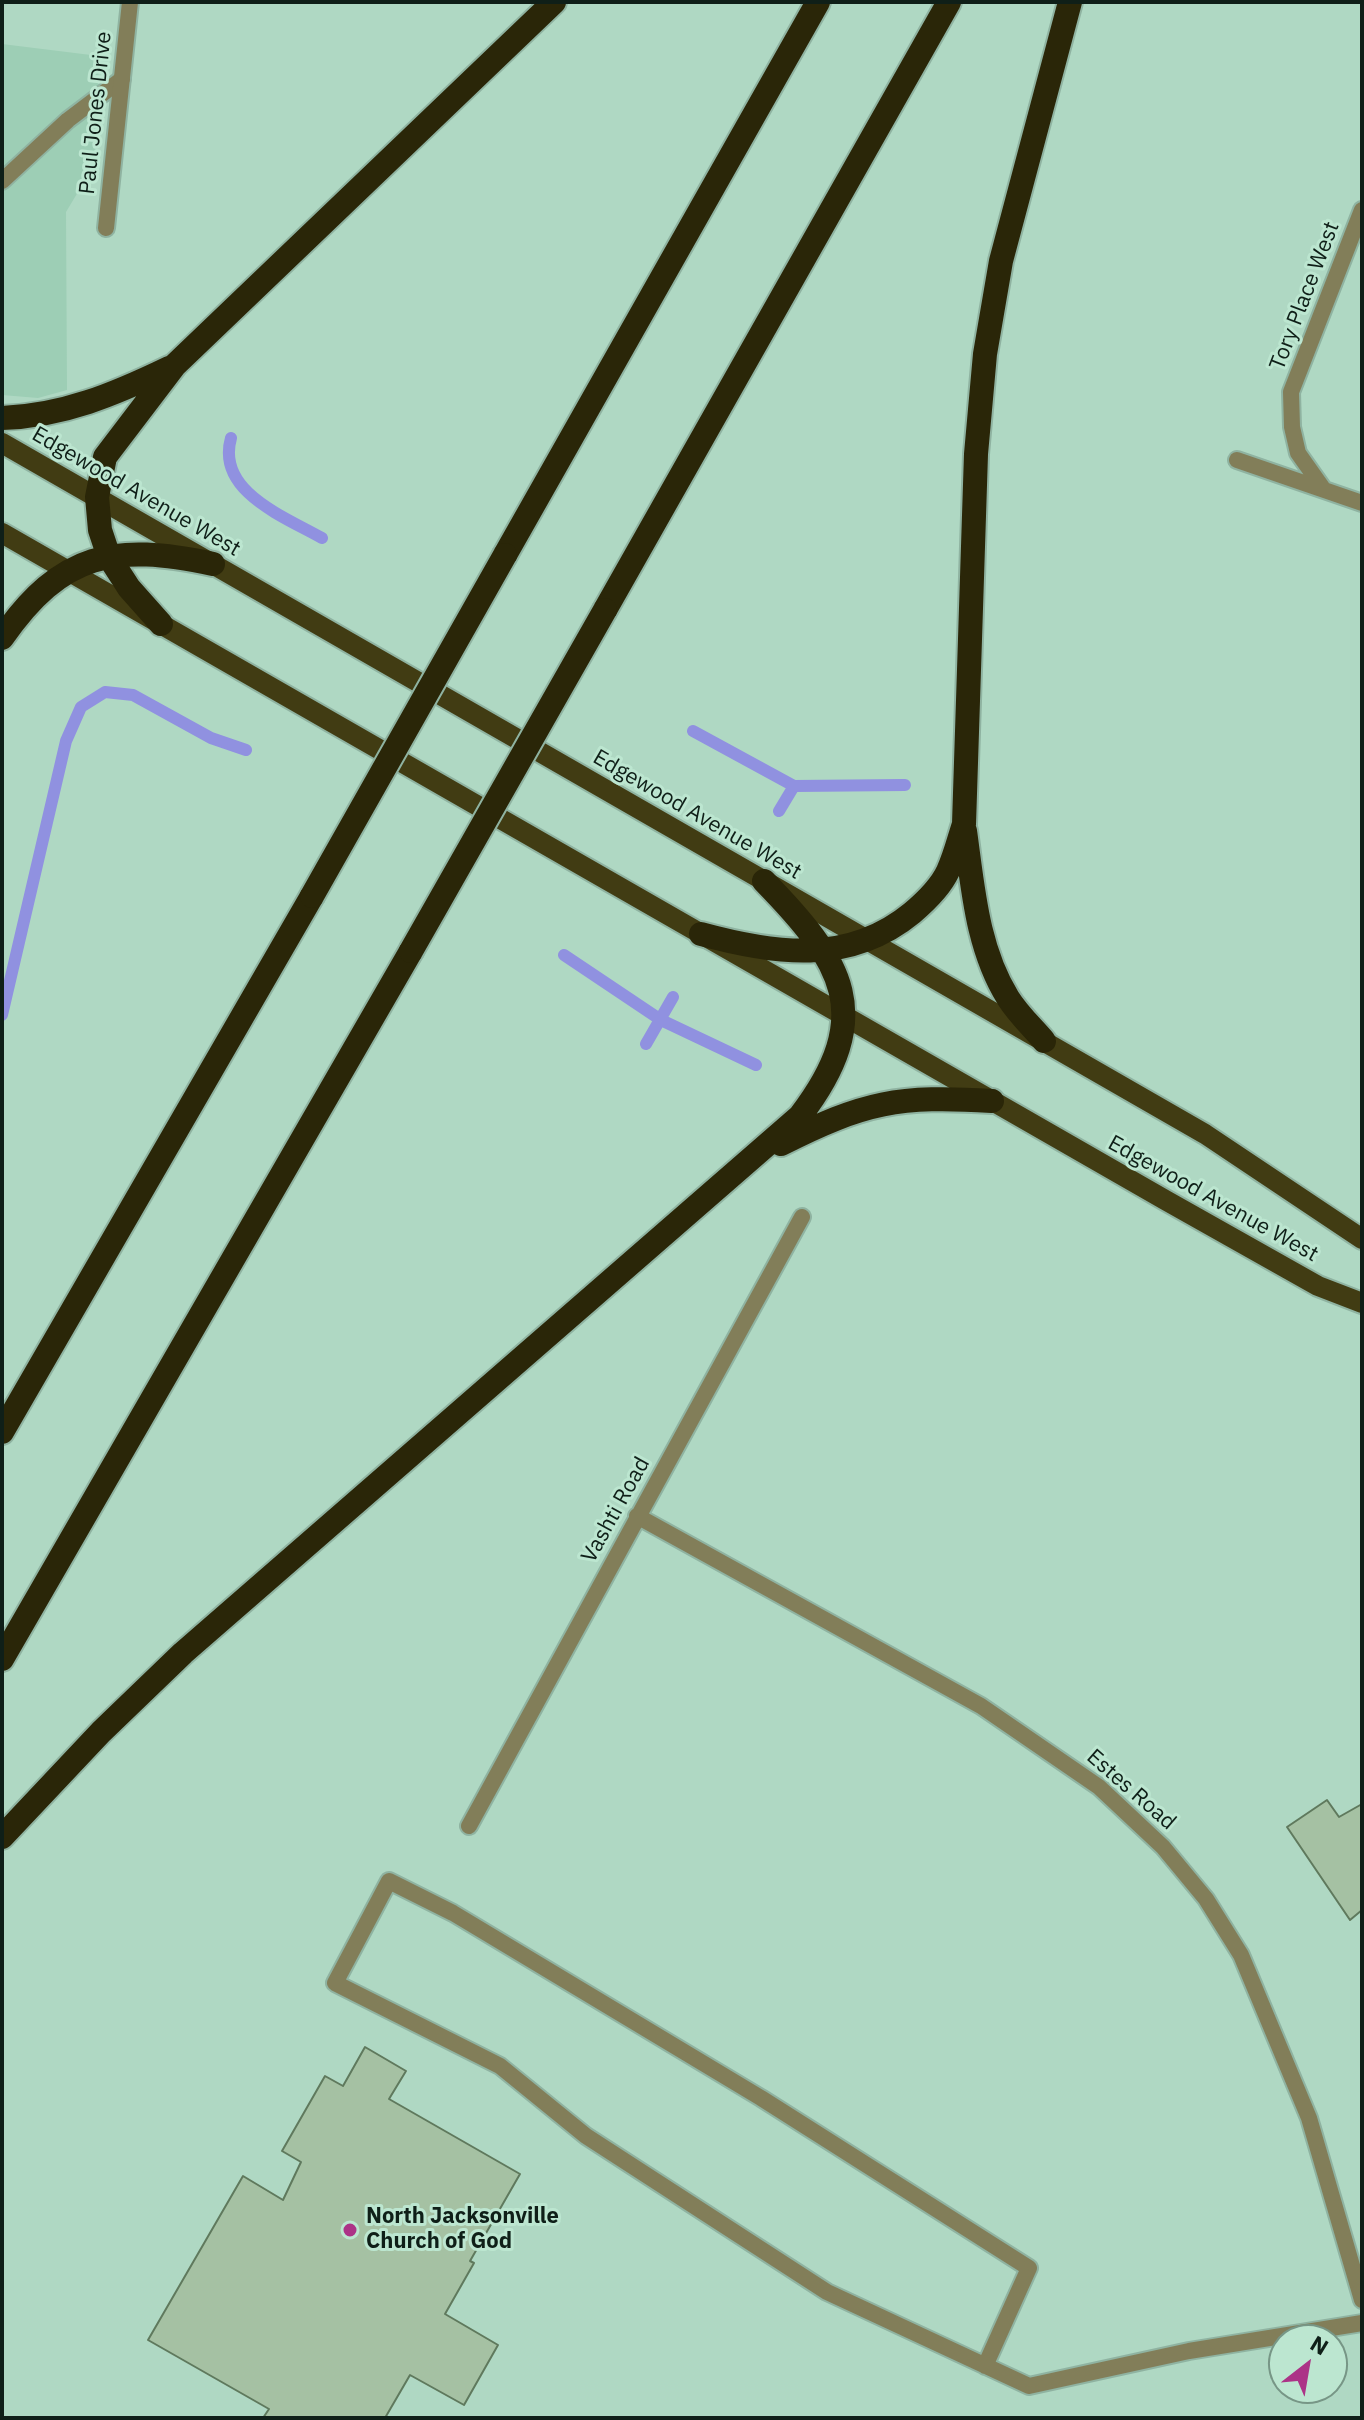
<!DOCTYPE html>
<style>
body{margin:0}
#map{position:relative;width:1364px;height:2420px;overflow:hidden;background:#afd8c3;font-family:"IBM Plex Sans",sans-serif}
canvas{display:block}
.frame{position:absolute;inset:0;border:4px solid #0f1f18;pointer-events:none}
.north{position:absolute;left:1268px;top:2324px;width:80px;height:80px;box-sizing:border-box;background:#bce6d0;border:2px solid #779686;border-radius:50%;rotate:31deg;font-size:22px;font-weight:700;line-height:32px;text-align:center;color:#0f1f18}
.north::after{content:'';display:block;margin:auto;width:28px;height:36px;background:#ac3387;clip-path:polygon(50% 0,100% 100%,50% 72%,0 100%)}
</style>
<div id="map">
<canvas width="1364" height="2420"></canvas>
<div class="frame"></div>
<div class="north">N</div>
</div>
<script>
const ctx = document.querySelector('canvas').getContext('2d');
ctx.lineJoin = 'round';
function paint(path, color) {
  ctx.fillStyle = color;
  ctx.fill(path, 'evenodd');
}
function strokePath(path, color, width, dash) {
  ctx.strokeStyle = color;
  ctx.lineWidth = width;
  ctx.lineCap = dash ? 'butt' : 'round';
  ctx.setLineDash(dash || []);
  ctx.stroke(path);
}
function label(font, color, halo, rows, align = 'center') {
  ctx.font = font + ' "IBM Plex Sans",sans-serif';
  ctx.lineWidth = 6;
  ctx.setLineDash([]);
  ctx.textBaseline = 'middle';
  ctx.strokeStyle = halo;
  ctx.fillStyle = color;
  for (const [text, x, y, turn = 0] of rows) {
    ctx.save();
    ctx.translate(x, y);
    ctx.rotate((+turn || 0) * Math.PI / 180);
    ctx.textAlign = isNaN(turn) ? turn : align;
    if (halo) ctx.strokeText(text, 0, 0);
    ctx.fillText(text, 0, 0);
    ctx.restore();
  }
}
const built = new Path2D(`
 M2 44 99 56 96 162 66 212 67 390 38 398 2 395Z`);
const stream = new Path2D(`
 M231 438C216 491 283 516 322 538
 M693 731 794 786 905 785
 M779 811 794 786
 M564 955 661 1020 756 1065
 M2 1015 66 741 81 707 105 692 133 695 211 738 246 750
 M646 1044 673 997`);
const building = new Path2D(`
 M1327 1800 1339 1817 1362 1804V1910L1350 1920 1287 1827Z
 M365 2047 406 2071 389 2099 520 2174 470 2261 474 2263 445 2314 498 2345 464 2405 410 2375 385 2418H263L269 2409 148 2340 243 2176 283 2200 301 2162 282 2151 325 2076 343 2086Z`);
const service = new Path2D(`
 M2 181 68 120 122 79
 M985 2366 1029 2268 761 2098 453 1913 389 1881 335 1983 500 2066 586 2136 827 2292 1029 2386 1189 2351 1362 2323`);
const minor = new Path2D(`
 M106 228 130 2
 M1237 460 1362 503
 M1322 487 1298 453 1292 427 1291 392 1362 210
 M637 1516 981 1706 1099 1787 1163 1847 1206 1899 1241 1955 1309 2118 1362 2300
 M469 1826 802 1217`);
const primary = new Path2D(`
 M2 443 1205 1134 1362 1239
 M2 533 1167 1201 1318 1286 1362 1303`);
const motorway = new Path2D(`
 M2 418C63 416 115 394 169 368
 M505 555 818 2
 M605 610 949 2
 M161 624 129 588 109 557 100 530 97 497 105 457 175 365 554 2
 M2 638C62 552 114 543 213 564
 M965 831C973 888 977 948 1008 998 1018 1014 1032 1027 1044 1041
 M701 934C774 954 849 965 912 913 925 902 941 886 948 871 955 856 959 839 964 824L976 454 985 354 1001 261 1070 2
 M781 1144C864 1102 899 1095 992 1101
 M2 1432 312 896
 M2 1659 411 951
 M2 1837 101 1732 183 1653 800 1116C877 1015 843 962 764 881`);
const motorwayBridge = new Path2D(`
 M312 896 505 555
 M411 951 605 610`);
const markers = [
 [350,2230,8,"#ac3387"]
];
const streetNames = [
 ["Paul Jones Drive",96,113,-84],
 ["Tory Place West",1305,296,-69],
 ["Edgewood Avenue West",136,492,30],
 ["Edgewood Avenue West",697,815,30],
 ["Edgewood Avenue West",1213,1199,29],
 ["Vashti Road",616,1510,-61],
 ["Estes Road",1131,1790,41]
];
const poiNames = [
 ["North Jacksonville",366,2217],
 ["Church of God",366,2242]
];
paint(built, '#9dceb5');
strokePath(stream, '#9091e0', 12);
paint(building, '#a5c1a3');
strokePath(building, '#5f795d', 2);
strokePath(service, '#8fb3a1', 20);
strokePath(minor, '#8fb3a1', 20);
strokePath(primary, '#8fb3a1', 24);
strokePath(motorway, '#8fb3a1', 28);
strokePath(service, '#827e59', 16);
strokePath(minor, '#827e59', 16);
strokePath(primary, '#413c13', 20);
strokePath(motorway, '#2a2608', 24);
strokePath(motorwayBridge, '#8fb3a1', 28, []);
strokePath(motorwayBridge, '#2a2608', 24);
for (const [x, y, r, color] of markers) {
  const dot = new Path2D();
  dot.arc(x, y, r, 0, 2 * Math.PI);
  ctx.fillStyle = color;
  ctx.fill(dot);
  strokePath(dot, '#bce6d0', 3);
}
label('22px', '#0f1f18', '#bce6d0', streetNames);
label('bold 22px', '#0f1f18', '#bce6d0', poiNames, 'left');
</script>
